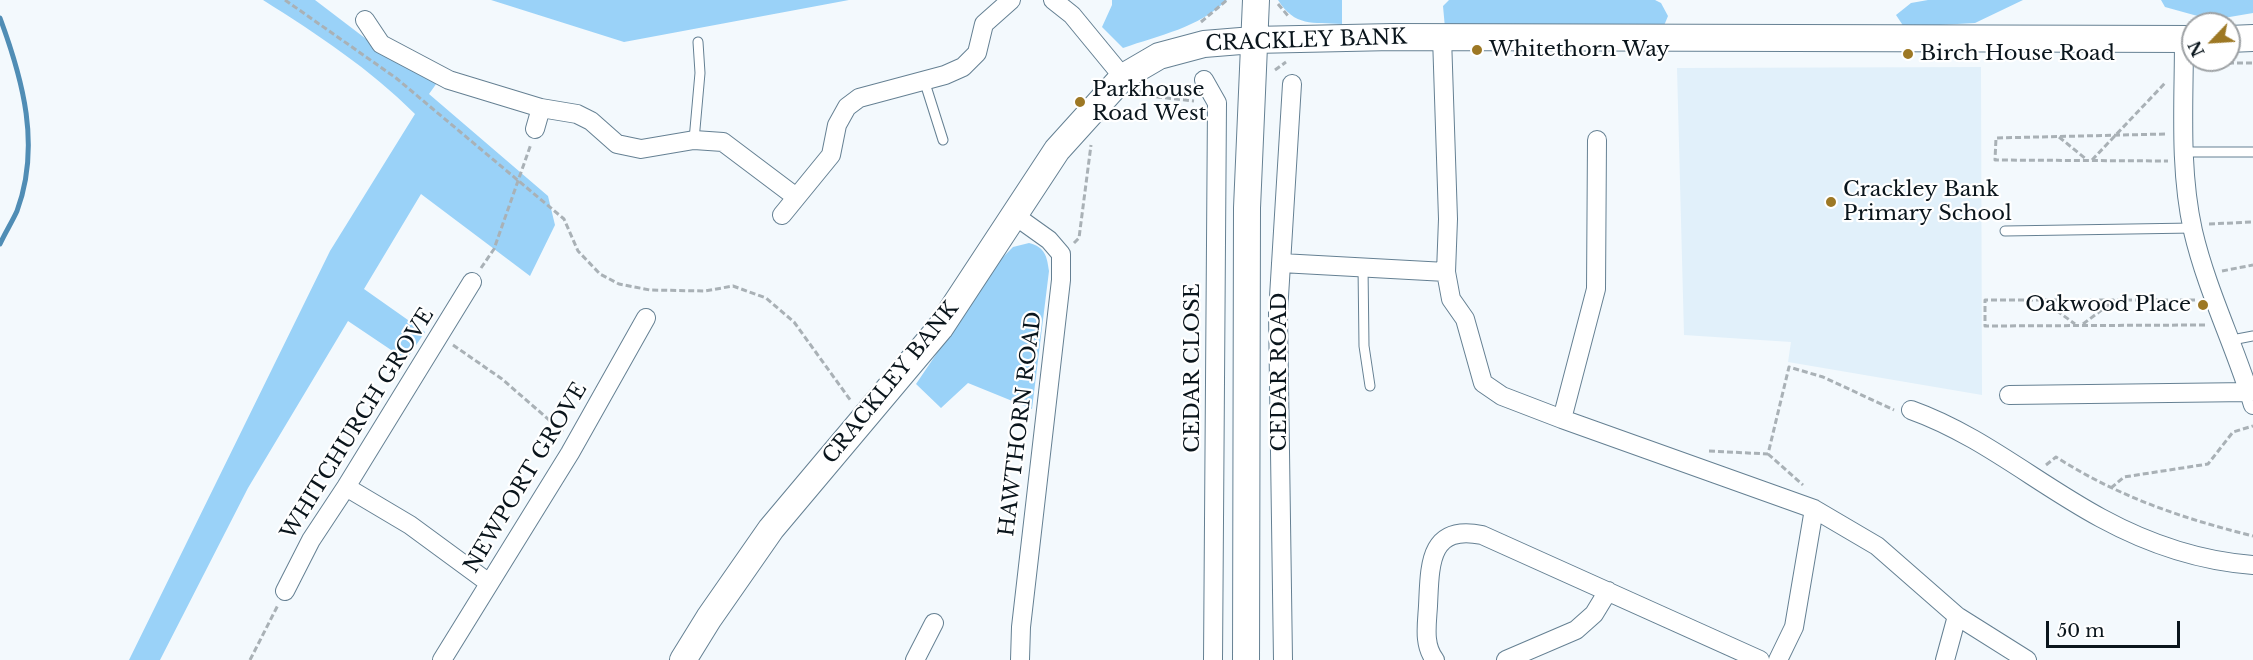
<!DOCTYPE html>
<style>
body{margin:0}
#map{position:relative;width:2253px;height:660px;overflow:hidden;background:#f3f9fd;font-family:"Libre Baskerville",serif}
canvas{display:block}
.north{position:absolute;left:2181px;top:12px;width:60px;height:60px;box-sizing:border-box;background:#fff;border:2px solid #9da1a4;border-radius:50%;rotate:245deg;font-size:16px;font-weight:700;line-height:24px;text-align:center;color:#0a151c}
.north::after{content:'';display:block;margin:auto;width:21px;height:27px;background:#9d7824;clip-path:polygon(50% 0,100% 100%,50% 72%,0 100%)}
.scale{position:absolute;left:2046px;top:621px;width:134px;height:27px;box-sizing:border-box;border:3px solid #0a151c;border-top:0;padding-left:8px;font-size:18px;line-height:21px;white-space:nowrap;color:#0a151c;-webkit-text-stroke:4px #fff;paint-order:stroke}
</style>
<div id="map">
<canvas width="2253" height="660"></canvas>
<div class="north">N</div>
<div class="scale">50 m</div>
</div>
<script>
const ctx = document.querySelector('canvas').getContext('2d');
ctx.lineJoin = 'round';
function paint(path, color) {
  ctx.fillStyle = color;
  ctx.fill(path, 'evenodd');
}
function strokePath(path, color, width, dash) {
  ctx.strokeStyle = color;
  ctx.lineWidth = width;
  ctx.lineCap = dash ? 'butt' : 'round';
  ctx.setLineDash(dash || []);
  ctx.stroke(path);
}
function label(font, color, halo, rows, align = 'center') {
  ctx.font = font + ' "Libre Baskerville",serif';
  ctx.lineWidth = 4.5;
  ctx.setLineDash([]);
  ctx.textBaseline = 'middle';
  ctx.strokeStyle = halo;
  ctx.fillStyle = color;
  for (const [text, x, y, turn = 0] of rows) {
    ctx.save();
    ctx.translate(x, y);
    ctx.rotate((+turn || 0) * Math.PI / 180);
    ctx.textAlign = isNaN(turn) ? turn : align;
    if (halo) ctx.strokeText(text, 0, 0);
    ctx.fillText(text, 0, 0);
    ctx.restore();
  }
}
const built = new Path2D(`
 M1981 67 1982 395 1788 362 1791 342 1684 335 1677 68Z`);
const green = new Path2D(`
 M263 0H315L378 48 439 80 429 94 548 196 555 225 530 276 421 194 364 289 425 332 406 360 348 321 248 488 160 660H129L330 251 415 114C370 69 317 34 263 0Z
 M491 0H849L624 42Z
 M1112 0H1227C1198 28 1160 35 1123 48L1102 27 1112 5Z
 M1278 0H1342V24C1312 22 1295 27 1278 0Z
 M1449 0H1655L1661 3 1668 16 1663 28H1445L1443 6Z
 M1928 0H2023L1975 23 1904 27 1896 15 1911 3Z
 M2161 0H2253V13L2212 20 2165 7Z
 M1029 243C1045 247 1047 256 1049 271L1032 409 968 383 941 408 916 384 1000 260 1013 247Z`);
const stream = new Path2D(`
 M0 18C23 80 41 146 17 211 12 222 5 233 0 244`);
const path = new Path2D(`
 M285 0 396 78 564 219 578 251 600 274 619 284 650 290 705 291 733 286 766 298 794 322 851 401
 M1278 4 1289 17
 M1201 22 1227 0
 M2201 63H2253
 M1275 70 1286 62
 M1140 90 1149 96 1194 101
 M2165 134 1996 138 1995 160 2168 161
 M2059 137 2086 159
 M2092 160 2166 82
 M2209 224 2253 222
 M1074 243 1079 238 1091 145
 M481 268 494 249 531 144
 M2222 271 2253 265
 M2042 300 2075 324
 M2195 300H1985V326L2205 325
 M2083 324 2115 300
 M453 345 502 379 563 432
 M1709 451 1768 454 1789 367 1823 377 1894 410
 M1768 454 1803 485
 M2046 465 2056 457C2119 497 2181 518 2253 536
 M2111 488 2124 477 2208 464 2233 432 2253 426
 M250 660 278 605`);
const lane = new Path2D(`
 M924 80 943 140
 M694 140 700 73 698 42
 M2183 152H2253
 M2005 231 2193 228
 M1363 267 1364 346 1370 386
 M2232 340 2253 336`);
const street = new Path2D(`
 M1053 0 1072 15 1123 77
 M365 20 381 44 449 80 541 108 577 114 591 121 617 144 641 149 694 140 723 142 796 197
 M1442 37 1448 219 1446 272 1451 299 1465 319 1483 383 1502 396 1562 419 1814 509 1877 546 1957 616 2027 660
 M2184 39C2184 103 2179 168 2193 231 2207 291 2235 346 2253 405
 M1204 80 1217 103 1213 660
 M535 129 541 108
 M782 215 831 155 837 125 847 107 859 98 945 75 963 67 977 53 984 24 1011 0
 M1014 215 1049 240 1061 254V280L1021 627 1020 660
 M1281 263 1446 272
 M2009 395 2249 392
 M1911 410C1981 435 2036 483 2101 518 2147 543 2200 561 2253 565
 M1562 419 1596 289 1597 140
 M346 487 410 525 489 583
 M285 591 311 540 346 487 472 282
 M442 660 570 453 646 318
 M915 660 934 623
 M1283 660 1278 313 1292 84
 M1435 660C1423 645 1427 624 1428 606 1430 566 1428 524 1482 535L1760 660
 M1506 660 1576 630 1594 614 1608 591
 M1778 660 1794 627 1814 509
 M1945 660 1957 616`);
const secondary = new Path2D(`
 M2229 39 2253 38
 M683 660 709 618 771 529 940 328 1057 150 1123 77 1159 56 1204 44 1253 40 1393 37 2193 39
 M1246 660 1247 208 1256 0`);
const markers = [
 [1477,50,6,"#9d7824"],
 [1908,54,6,"#9d7824"],
 [1080,102,6,"#9d7824"],
 [1831,202,6,"#9d7824"],
 [2203,305,6,"#9d7824"]
];
const streetNames = [
 ["CRACKLEY BANK",1306,41,-2],
 ["CEDAR CLOSE",1193,368,-90],
 ["CEDAR ROAD",1280,372,-90],
 ["CRACKLEY BANK",891,383,-51],
 ["WHITCHURCH GROVE",358,424,-58],
 ["HAWTHORN ROAD",1021,424,-83],
 ["NEWPORT GROVE",526,478,-59]
];
const poiNames = [
 ["Whitethorn Way",1489,50],
 ["Birch House Road",1920,54],
 ["Parkhouse",1092,90],
 ["Road West",1092,114],
 ["Crackley Bank",1843,190],
 ["Primary School",1843,214],
 ["Oakwood Place",2191,305,"right"]
];
paint(built, '#e1f0fa');
paint(green, '#9ad2f8');
strokePath(stream, '#508db5', 5);
strokePath(lane, '#658093', 11);
strokePath(street, '#658093', 20);
strokePath(secondary, '#658093', 28);
strokePath(path, '#a9b1b6', 3, [6, 3]);
strokePath(lane, '#fff', 9);
strokePath(street, '#fff', 18);
strokePath(secondary, '#fff', 26);
for (const [x, y, r, color] of markers) {
  const dot = new Path2D();
  dot.arc(x, y, r, 0, 2 * Math.PI);
  ctx.fillStyle = color;
  ctx.fill(dot);
  strokePath(dot, '#fff', 2);
}
label('21px', '#0a151c', '#fff', streetNames);
label('21px', '#0a151c', '#fff', poiNames, 'left');
</script>
